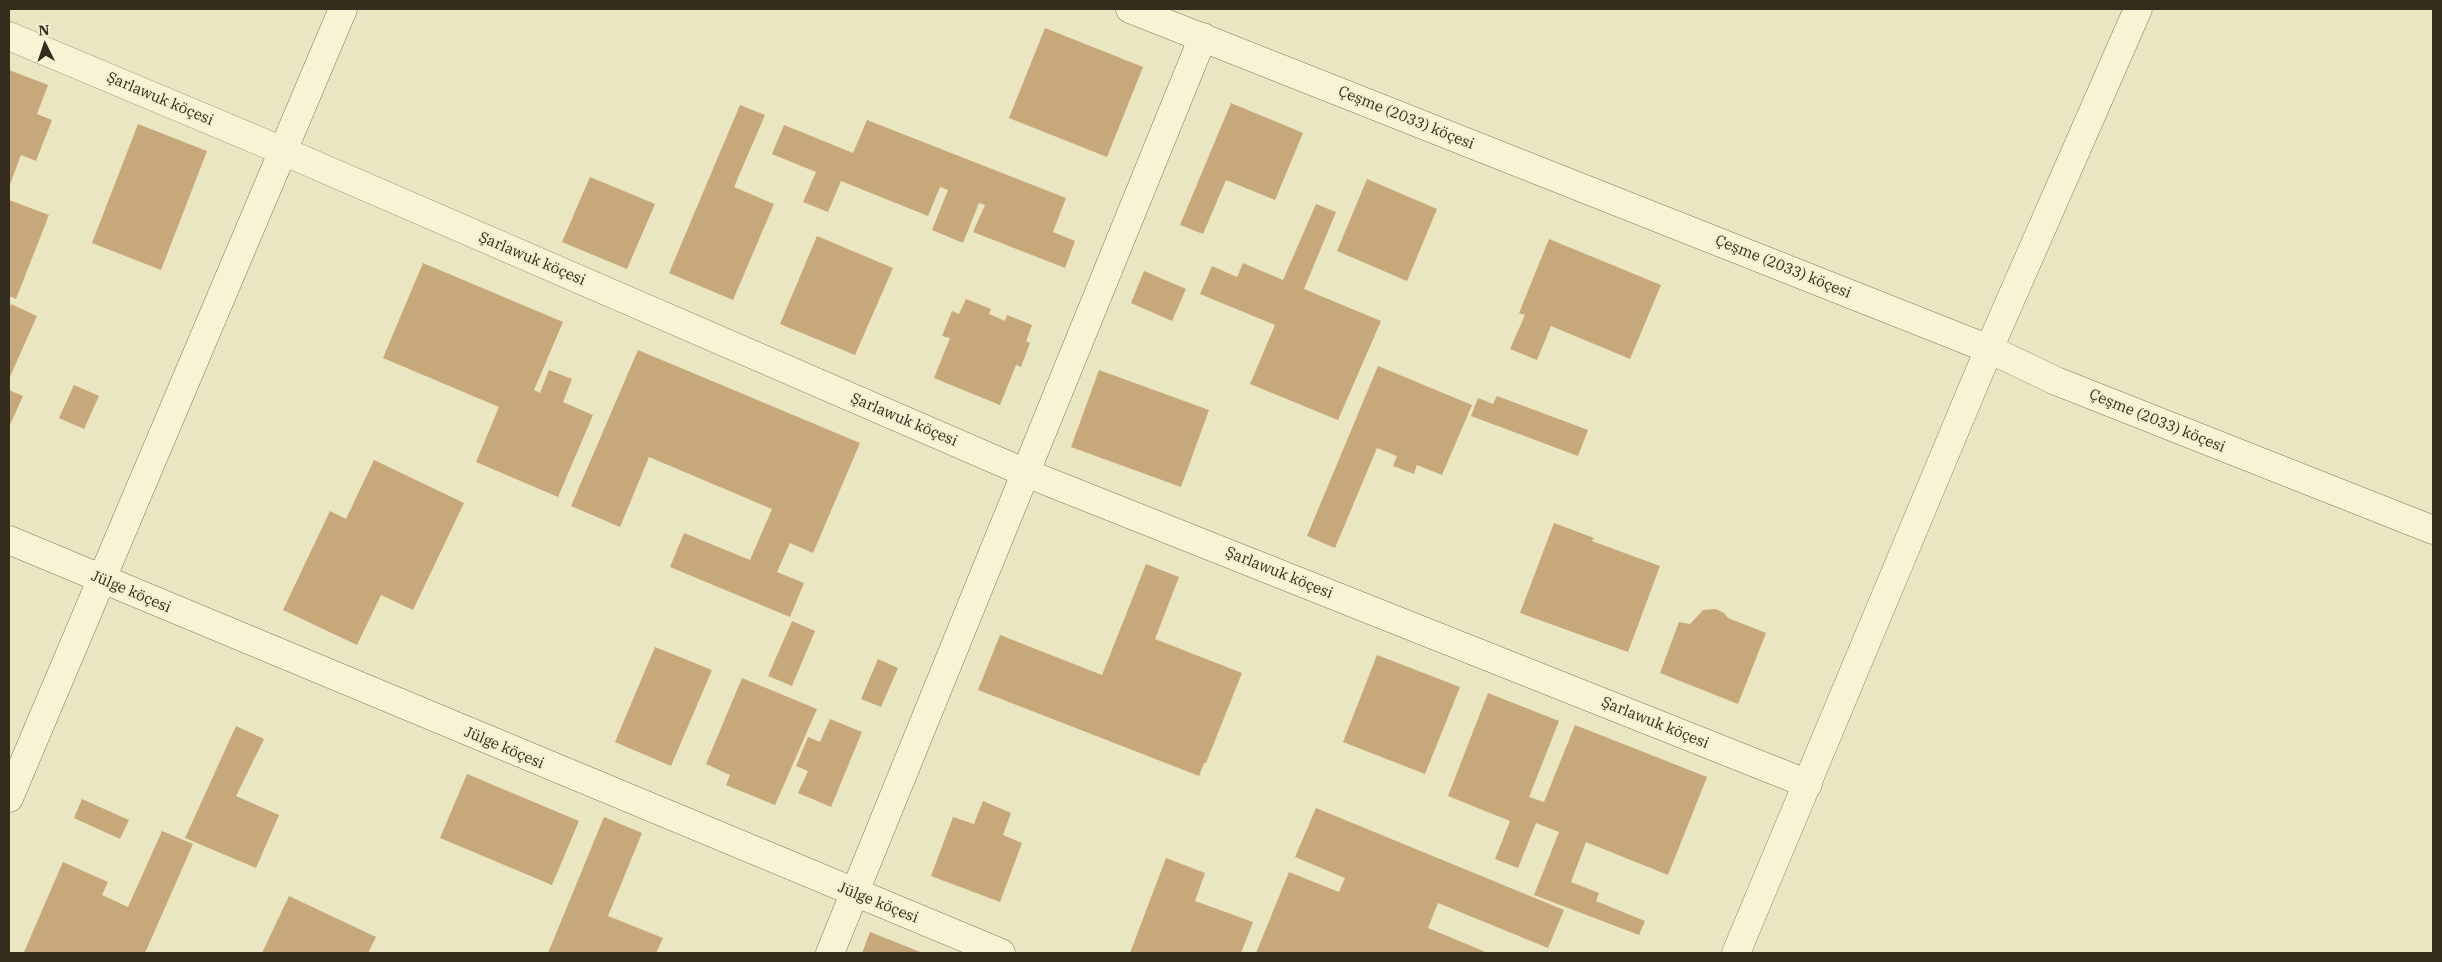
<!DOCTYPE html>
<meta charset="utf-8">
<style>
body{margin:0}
#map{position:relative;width:2442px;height:962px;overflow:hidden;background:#ebe6c2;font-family:"IBM Plex Serif",serif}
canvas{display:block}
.frame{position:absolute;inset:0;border:10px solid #342d1e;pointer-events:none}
.north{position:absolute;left:20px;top:20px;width:50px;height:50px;-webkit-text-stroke:4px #f3efd1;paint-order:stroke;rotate:356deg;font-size:14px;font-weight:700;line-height:20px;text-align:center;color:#342d1e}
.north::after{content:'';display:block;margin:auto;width:18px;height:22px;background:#342d1e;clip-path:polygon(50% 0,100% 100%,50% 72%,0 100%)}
</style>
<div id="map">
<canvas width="2442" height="962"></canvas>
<div class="frame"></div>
<div class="north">N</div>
</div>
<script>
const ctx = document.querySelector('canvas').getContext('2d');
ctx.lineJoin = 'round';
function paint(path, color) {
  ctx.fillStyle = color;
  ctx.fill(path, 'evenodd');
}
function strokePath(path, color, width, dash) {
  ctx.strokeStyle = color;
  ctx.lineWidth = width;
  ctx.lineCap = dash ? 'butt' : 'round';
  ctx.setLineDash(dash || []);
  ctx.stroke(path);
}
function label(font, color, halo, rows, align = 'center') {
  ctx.font = font + ' "IBM Plex Serif",serif';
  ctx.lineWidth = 4;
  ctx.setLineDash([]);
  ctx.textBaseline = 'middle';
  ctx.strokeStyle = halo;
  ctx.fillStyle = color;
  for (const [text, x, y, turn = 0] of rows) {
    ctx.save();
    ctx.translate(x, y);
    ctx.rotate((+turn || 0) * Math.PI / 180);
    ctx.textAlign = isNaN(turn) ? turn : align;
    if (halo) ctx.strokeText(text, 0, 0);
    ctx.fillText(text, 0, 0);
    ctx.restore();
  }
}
const building = new Path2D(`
 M1045 28 1143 67 1107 157 1009 118Z
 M9 70 48 85 37 114 52 120 36 161 21 155 9 187Z
 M1231 103 1303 133 1275 200 1226 180 1203 234 1180 225Z
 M740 105 765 115 734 187 774 204 733 300 669 273Z
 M867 120 1066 198 1053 232 1075 241 1065 268 973 232 985 205 979 203 963 243 932 230 948 190 940 187 928 216 841 181 828 212 803 202 816 172 772 154 784 125 853 153Z
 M138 124 207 151 161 270 92 243Z
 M590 177 655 204 627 269 562 242Z
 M1367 179 1437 209 1407 281 1337 251Z
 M9 200 49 215 16 299 9 296Z
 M1316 204 1336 212 1304 289 1381 321 1338 420 1250 384 1275 325 1200 294 1212 266 1237 277 1243 263 1283 280Z
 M817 236 893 268 855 355 780 324Z
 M1549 239 1661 285 1630 359 1551 326 1537 360 1510 349 1525 315 1519 313Z
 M423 263 563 322 534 390 540 393 549 370 572 379 563 402 593 415 558 497 476 462 499 407 383 358Z
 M1144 271 1186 289 1172 321 1131 303Z
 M966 299 991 309 989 314 1005 321 1007 315 1032 325 1026 341 1030 343 1021 367 1016 365 1000 405 934 378 950 338 942 336 952 311 959 314Z
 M11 304 37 316 9 379V310Z
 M638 350 860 443 813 553 790 543 777 572 804 583 790 617 670 567 684 533 750 560 772 509 649 457 620 527 571 506Z
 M1378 366 1472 405 1442 475 1417 465 1414 474 1393 466 1397 456 1377 448 1335 548 1307 536Z
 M1099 370 1209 410 1181 487 1071 447Z
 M74 385 99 396 84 429 59 418Z
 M9 390 23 396 9 427Z
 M1497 396 1588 430 1578 456 1471 416 1478 398 1493 404Z
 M374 460 464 503 413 610 381 595 357 645 283 610 330 511 346 519Z
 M1554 523 1594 538 1592 541 1660 566 1628 652 1520 613Z
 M1146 564 1179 577 1155 639 1242 673 1206 763H1204L1199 776 978 690 1000 635 1102 675Z
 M1716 609 1724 613 1728 618 1766 633 1738 704 1660 673 1679 622 1690 624 1703 610Z
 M792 621 815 631 792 686 768 676Z
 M655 647 712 670 671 766 615 742Z
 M1377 655 1460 687 1425 774 1343 742Z
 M878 659 898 668 881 707 861 699Z
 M742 678 817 709 775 805 726 785 730 775 706 764Z
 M1488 693 1559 721 1529 797 1544 802 1575 725 1707 777 1668 875 1586 842 1571 882 1599 893 1596 901 1645 921 1639 935 1534 895 1559 832 1536 823 1518 868 1495 859 1510 821 1448 796Z
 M830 719 862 732 831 807 798 793 808 771 796 766 808 737 820 742Z
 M236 726 264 739 236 796 279 815 256 868 185 838Z
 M467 774 579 821 552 885 440 838Z
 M82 799 129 820 120 839 74 818Z
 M983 801 1011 813 1003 835 1022 843 1000 902 931 876 953 817 974 824Z
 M1316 808 1564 910 1548 948 1438 903 1428 928 1488 953H1256L1289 872 1339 892 1345 878 1295 857Z
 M604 817 642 833 608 916 663 938 656 953H548Z
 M162 831 193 844 145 953 24 952 63 862 108 882 102 895 128 907Z
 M1166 858 1205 873 1195 901 1253 922 1241 953H1130Z
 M289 896 376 937 368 953H262Z
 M870 932 923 953H862Z`);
const minor = new Path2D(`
 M1130 9 1989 349 2056 381 2433 530
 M9 36 283 151 1026 473 1808 784
 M9 540 1001 953
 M9 798 343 9
 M830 953 1203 37
 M1736 953 1989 349 2138 9`);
const streetNames = [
 ["Şarlawuk köçesi",160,99,23],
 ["Çeşme (2033) köçesi",1406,118,22],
 ["Şarlawuk köçesi",532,259,23],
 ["Çeşme (2033) köçesi",1783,267,22],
 ["Şarlawuk köçesi",904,420,23],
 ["Çeşme (2033) köçesi",2157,421,22],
 ["Şarlawuk köçesi",1279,573,22],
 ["Jülge köçesi",131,592,23],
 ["Şarlawuk köçesi",1655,723,22],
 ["Jülge köçesi",504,748,23],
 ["Jülge köçesi",878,903,22]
];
paint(building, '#c7a87a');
strokePath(minor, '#84785a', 29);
strokePath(minor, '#f7f3d4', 28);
label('15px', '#342d1e', '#f3efd1', streetNames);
</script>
